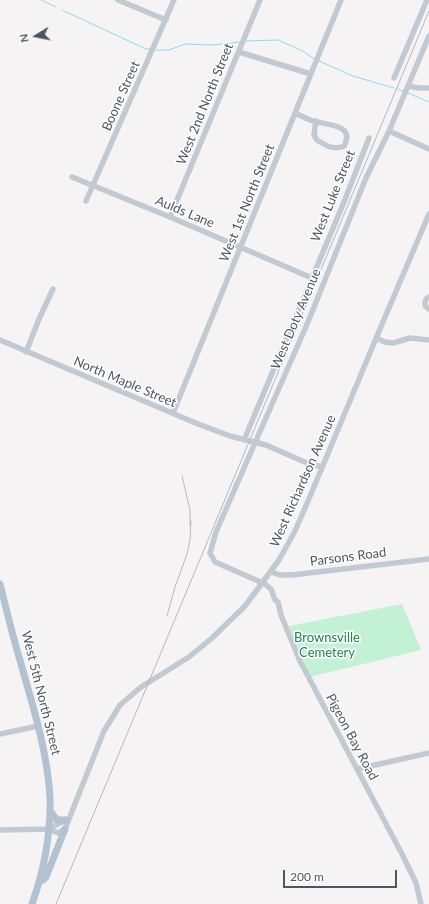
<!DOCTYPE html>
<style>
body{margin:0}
#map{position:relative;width:429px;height:904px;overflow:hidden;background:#f5f3f3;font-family:Lato,sans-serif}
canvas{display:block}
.north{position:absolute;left:16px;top:16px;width:40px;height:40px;-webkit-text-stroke:3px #fff;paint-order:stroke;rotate:260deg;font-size:11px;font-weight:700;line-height:16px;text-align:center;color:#4a5661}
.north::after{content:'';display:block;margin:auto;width:14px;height:18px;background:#4a5661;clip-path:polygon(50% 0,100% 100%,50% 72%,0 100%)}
.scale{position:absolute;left:283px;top:870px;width:114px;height:18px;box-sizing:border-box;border:2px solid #4a5661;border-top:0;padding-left:5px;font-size:12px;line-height:14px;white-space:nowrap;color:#4a5661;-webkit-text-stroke:3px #fff;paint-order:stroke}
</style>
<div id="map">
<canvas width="429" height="904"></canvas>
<div class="north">N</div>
<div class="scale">200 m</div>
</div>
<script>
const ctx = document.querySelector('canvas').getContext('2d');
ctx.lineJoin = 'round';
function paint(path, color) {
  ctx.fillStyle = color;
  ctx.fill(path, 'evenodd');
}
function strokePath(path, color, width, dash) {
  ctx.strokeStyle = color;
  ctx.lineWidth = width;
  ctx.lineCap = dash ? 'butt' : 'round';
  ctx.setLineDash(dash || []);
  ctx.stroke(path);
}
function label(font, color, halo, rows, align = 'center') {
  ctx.font = font + ' Lato,sans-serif';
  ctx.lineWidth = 3;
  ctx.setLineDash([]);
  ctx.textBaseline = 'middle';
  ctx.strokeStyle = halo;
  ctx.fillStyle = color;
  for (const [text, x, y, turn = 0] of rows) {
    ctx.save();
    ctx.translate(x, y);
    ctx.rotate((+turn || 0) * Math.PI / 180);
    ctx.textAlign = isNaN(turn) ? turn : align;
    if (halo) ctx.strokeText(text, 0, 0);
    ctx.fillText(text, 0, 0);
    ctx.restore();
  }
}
const green = new Path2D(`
 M402 604 421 650 310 677 289 626Z`);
const stream = new Path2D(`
 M41 0 56 7
 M62 10 146 49H151
 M246 41 278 40 303 51 314 59
 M156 50H169L185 44 212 45 241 42
 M319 61 353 76 394 88
 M398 89 403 91
 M408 93 429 102`);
const minor = new Path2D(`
 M118 0 166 20
 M239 52 311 74
 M394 78 427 0
 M408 86 419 88H429
 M295 113C301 116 307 119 313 121 326 125 356 124 344 146 334 151 325 145 317 140L314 135 316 121
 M389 131 429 149
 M72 177 170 217 312 278
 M86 201 174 0
 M170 217 260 0
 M429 297C425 299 424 303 426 307L429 309
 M376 338 385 342 393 343 410 338 429 340
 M0 340 198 424 230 436 266 445 307 463 322 467
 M26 352 39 319 53 289
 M173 413 341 0
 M244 440 344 202 369 138
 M271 572 280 575H292L429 559
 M0 734 38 726
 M357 769 429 753
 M48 829 58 833 65 829 104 731 120 705 141 687 189 657 212 638 245 606 279 560 295 531 311 494 385 317 429 214
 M0 830 48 829 66 820
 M421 904 416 883 403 856 300 661 281 615 278 602 275 600 271 589 265 584 215 562 210 553 216 532 308 322 366 178 389 131 429 36`);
const major = new Path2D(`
 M0 584C6 608 12 633 19 657 32 703 47 749 50 797 51 833 44 870 32 904
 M50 811 57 820H66
 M43 880 46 877 65 829`);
const rail = new Path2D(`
 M182 476 190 510V525
 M167 616 175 587 187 554 190 540 191 521
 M56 904 429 11`);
const streetNames = [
 ["Boone Street",121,96,-66],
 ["West 2nd North Street",205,104,-68],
 ["West Luke Street",333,196,-68],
 ["West 1st North Street",247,203,-68],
 ["Aulds Lane",185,212,23],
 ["West Doty Avenue",296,319,-67],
 ["North Maple Street",125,382,23],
 ["West Richardson Avenue",303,481,-66],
 ["Parsons Road",348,557,-7],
 ["West 5th North Street",41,693,76],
 ["Pigeon Bay Road",352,737,62]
];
const parkNames = [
 ["Brownsville",327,638],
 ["Cemetery",327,653]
];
paint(green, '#c3f1d5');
strokePath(stream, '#90daee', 1);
strokePath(minor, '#c1cad2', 5.5);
strokePath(major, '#b3c2d1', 7);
strokePath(rail, '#b5b8bd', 1);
label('13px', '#4a5661', '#fff', streetNames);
label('13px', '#17864f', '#fff', parkNames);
</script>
